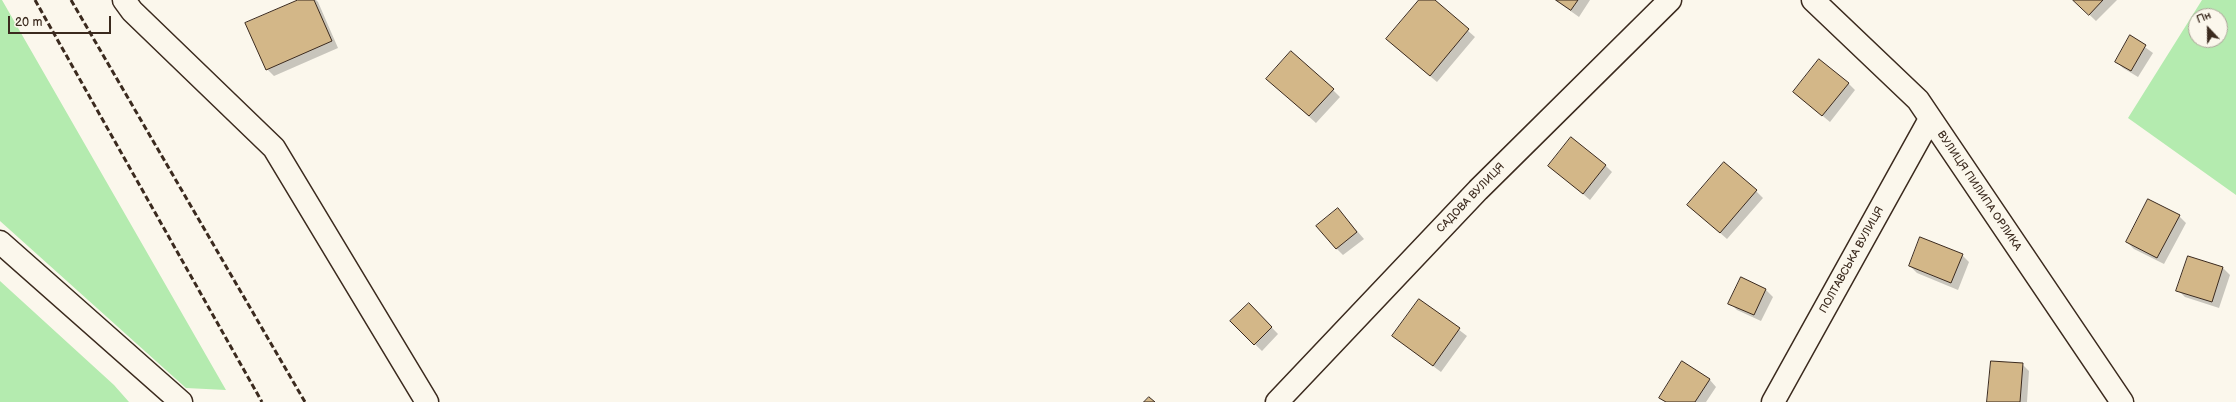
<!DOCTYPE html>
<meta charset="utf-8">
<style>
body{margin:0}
#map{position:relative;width:2236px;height:402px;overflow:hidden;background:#fbf7ec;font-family:"Balsamiq Sans",sans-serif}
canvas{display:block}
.north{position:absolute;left:2188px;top:8px;width:40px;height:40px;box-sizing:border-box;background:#fbf7ec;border:1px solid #aea59a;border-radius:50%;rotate:338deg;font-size:11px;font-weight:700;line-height:16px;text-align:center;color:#3b2a1e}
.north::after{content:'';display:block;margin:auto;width:14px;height:18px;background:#3b2a1e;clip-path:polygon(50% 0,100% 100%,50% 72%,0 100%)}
.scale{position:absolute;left:8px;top:16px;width:103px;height:18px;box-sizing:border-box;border:2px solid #3b2a1e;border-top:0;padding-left:5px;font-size:12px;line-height:14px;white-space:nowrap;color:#3b2a1e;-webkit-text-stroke:3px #fbf7ec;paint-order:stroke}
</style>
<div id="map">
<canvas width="2236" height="402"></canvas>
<div class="north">Пн</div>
<div class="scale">20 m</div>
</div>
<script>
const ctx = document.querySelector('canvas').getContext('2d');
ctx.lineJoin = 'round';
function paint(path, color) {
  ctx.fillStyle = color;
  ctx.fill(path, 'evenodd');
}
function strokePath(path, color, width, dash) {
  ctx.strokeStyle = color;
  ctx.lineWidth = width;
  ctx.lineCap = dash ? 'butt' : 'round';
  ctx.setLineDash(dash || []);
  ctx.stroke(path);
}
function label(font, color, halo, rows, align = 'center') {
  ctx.font = font + ' "Balsamiq Sans",sans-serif';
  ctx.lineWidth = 3;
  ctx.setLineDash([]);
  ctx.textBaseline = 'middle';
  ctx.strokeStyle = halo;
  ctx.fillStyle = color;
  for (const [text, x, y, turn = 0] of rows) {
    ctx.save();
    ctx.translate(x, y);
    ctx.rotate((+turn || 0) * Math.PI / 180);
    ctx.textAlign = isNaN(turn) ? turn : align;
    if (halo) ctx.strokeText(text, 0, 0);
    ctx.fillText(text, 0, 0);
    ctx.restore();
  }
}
const green = new Path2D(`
 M0 0H2L226 390 186 388 0 221Z
 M2202 0H2236V195L2128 118ZM2196 16H2220V40H2196Z
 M0 281 114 385 129 402H0Z`);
const shadow = new Path2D(`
 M301 0H316L318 2 338 48 274 76 267 69Z
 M1420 0H1433L1475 37 1437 82 1394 46Z
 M1555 0H1590L1579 17Z
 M2074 0H2117L2096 21Z
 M2131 37 2153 53 2138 77 2123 68 2116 61Z
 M1848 83 1855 90 1830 122 1801 98Z
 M1275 86 1333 90 1340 97 1316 123Z
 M1605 165 1612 172 1590 200 1550 166Z
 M1756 191 1763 198 1727 239 1695 211Z
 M1338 209 1364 239 1343 255 1336 248Z
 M2179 216 2186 223 2164 264 2134 249 2127 242Z
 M1962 255 1969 262 1958 290 1917 273 1910 266Z
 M2223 268 2230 275 2219 308 2185 297 2178 290Z
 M1741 278 1766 290 1773 297 1761 321 1737 310 1730 303Z
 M1420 300 1467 336 1441 372 1393 336Z
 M1249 304 1278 334 1262 351 1231 321Z
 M2022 364 2029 371 2027 402H1988Z
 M1710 380 1716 387 1706 402H1665L1660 398Z`);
const building = new Path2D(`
 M298 0H314L332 41 266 70 245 23Z
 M1419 0H1435L1469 29 1430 76 1386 39Z
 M1556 0H1578L1571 10Z
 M2073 0H2103L2089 15Z
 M2130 35 2146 45 2131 71 2115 62Z
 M1291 51 1334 89 1309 116 1266 79Z
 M1819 59 1849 83 1822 116 1793 92Z
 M1571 137 1606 165 1583 194 1548 166Z
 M1724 162 1757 190 1720 233 1687 205Z
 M2148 199 2180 215 2157 258 2126 242Z
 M1338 208 1357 232 1336 249 1316 226Z
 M1920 237 1963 254 1951 283 1909 266Z
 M2188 256 2223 267 2212 302 2176 291Z
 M1741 277 1766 289 1754 315 1728 304Z
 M1419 299 1460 328 1433 366 1392 336Z
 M1249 303 1272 327 1254 345 1230 321Z
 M1682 361 1710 379 1695 402H1666L1659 398Z
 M1991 361 2023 363 2020 402H1987Z
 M1149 397 1155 402H1144Z`);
const minor = new Path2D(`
 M124 0 132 11 274 148 427 402
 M1813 0 1918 100 2122 402
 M0 242 181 402
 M1277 402 1478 190 1670 0
 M1773 402 1930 119`);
const rail = new Path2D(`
 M35 0 262 402
 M71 0 305 402`);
const streetNames = [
 ["ВУЛИЦЯ ПИЛИПА ОРЛИКА",1979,191,56],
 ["САДОВА ВУЛИЦЯ",1471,198,-46],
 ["ПОЛТАВСЬКА ВУЛИЦЯ",1852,260,-61]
];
paint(green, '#b4ebaf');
paint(shadow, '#0003');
paint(building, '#d3b788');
strokePath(building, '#3b2a1e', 1);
strokePath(minor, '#3b2a1e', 25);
strokePath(minor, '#fbf7ec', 22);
strokePath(rail, '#3b2a1e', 3, [6, 3]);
label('11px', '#3b2a1e', '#fbf7ec', streetNames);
</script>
